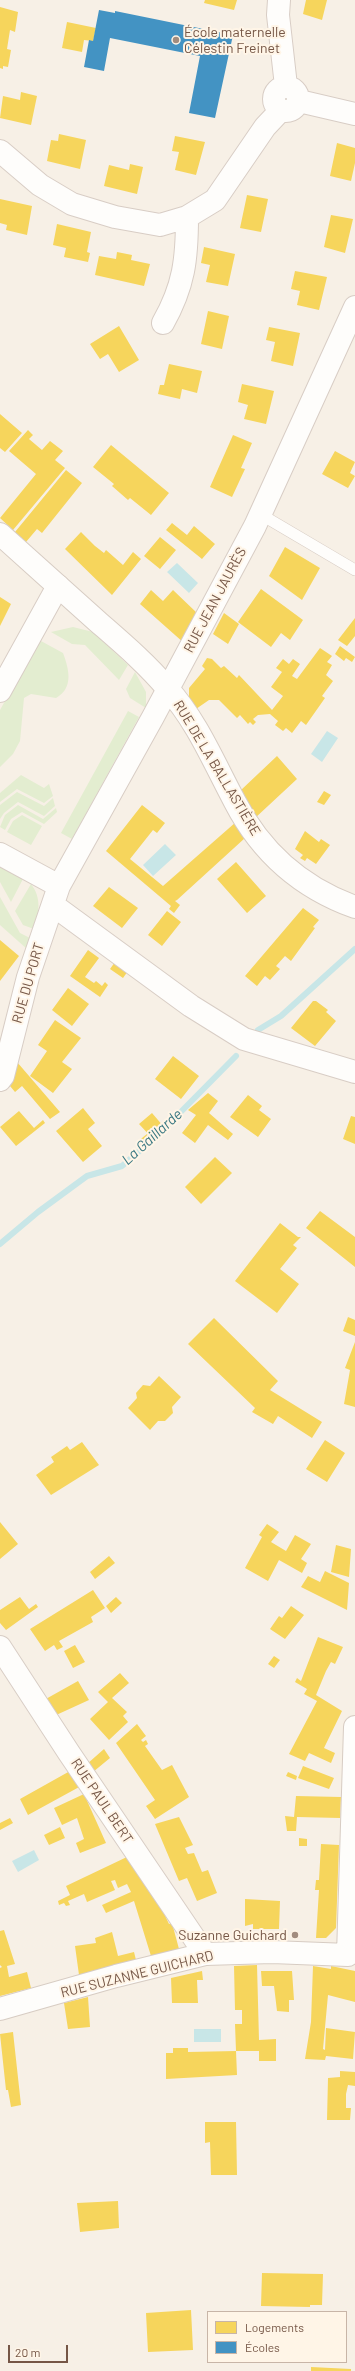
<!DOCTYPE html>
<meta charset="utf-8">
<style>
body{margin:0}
#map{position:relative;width:355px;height:2371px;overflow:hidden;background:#f7f0e6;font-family:Barlow,sans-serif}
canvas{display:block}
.legend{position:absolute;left:207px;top:2311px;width:140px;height:52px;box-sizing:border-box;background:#fff5e7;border:1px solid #c8b5a7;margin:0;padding:5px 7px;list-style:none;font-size:12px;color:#755646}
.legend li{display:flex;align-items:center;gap:8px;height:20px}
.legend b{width:20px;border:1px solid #c8b5a7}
.scale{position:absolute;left:8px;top:2345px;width:60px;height:18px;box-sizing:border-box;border:2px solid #755646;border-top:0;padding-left:5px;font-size:12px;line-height:14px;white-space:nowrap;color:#755646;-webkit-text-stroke:3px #fff5e7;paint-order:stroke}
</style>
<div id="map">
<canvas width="355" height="2371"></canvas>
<ul class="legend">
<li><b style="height:11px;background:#f6d55c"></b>Logements</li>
<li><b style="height:11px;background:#4393c3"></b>Écoles</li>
</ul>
<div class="scale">20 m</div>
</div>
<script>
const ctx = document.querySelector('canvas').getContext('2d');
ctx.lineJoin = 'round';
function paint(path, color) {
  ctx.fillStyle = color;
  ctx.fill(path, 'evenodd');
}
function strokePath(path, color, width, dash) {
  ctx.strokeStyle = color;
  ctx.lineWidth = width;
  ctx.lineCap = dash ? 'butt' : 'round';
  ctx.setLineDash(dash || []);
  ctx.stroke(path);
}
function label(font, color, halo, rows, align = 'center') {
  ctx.font = font + ' Barlow,sans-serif';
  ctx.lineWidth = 4;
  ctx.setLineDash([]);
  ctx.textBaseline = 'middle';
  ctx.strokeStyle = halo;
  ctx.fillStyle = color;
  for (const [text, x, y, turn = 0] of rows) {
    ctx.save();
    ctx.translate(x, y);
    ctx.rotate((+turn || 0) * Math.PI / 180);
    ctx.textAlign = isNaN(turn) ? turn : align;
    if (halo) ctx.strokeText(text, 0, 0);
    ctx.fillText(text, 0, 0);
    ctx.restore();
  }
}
const green = new Path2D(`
 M73 627 93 632 128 665 119 680 85 645 72 644 51 632Z
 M41 641 63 653C69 669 74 688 56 698L31 694 24 698 20 741 13 754 0 767V710L38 642Z
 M135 672 146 692V708L130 698 126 689Z
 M128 711 139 717 72 839 61 833Z
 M21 775 44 788 49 784 53 796 44 803 17 789 0 802V793Z
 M17 792 44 806 53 798 55 806 44 816 18 802 4 813 0 819V805Z
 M18 805 43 819 56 808 57 812 44 824 22 812 11 819 5 830 0 827 5 815Z
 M22 815 42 826 31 845 7 832 13 821Z
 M0 863 24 877 11 902 0 882Z
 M31 884C42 898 39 913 34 929L23 925 15 911Z
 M0 897 20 933 30 938 27 949 0 925Z`);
const water = new Path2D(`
 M177 563 198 583 189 593 167 572Z
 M327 731 338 738 322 762 311 754Z
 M165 844 176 855 153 876 143 865Z
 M34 1850 39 1860 18 1872 12 1861Z
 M194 2029H221V2042H194Z`);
const homes = new Path2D(`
 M205 0H237L234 10 204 3Z
 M306 0H327L322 20 303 14Z
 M0 7 18 12 15 32 10 30 7 49 11 50 8 67 3 66V69L0 68Z
 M67 22 96 28 93 41 84 40 82 52 62 48Z
 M21 92 37 96 31 125 0 118 3 96 20 100Z
 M59 134 86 140 80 169 47 161 51 140 58 141Z
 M175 136 205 142 196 175 175 170 179 152 172 151Z
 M337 143 355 148V163L351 181 330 176Z
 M130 164 143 167 137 194 104 186 109 165 129 170Z
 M247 195 268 199 261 232 240 228Z
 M0 199 32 206 27 235 6 230 7 225 0 223Z
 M331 215 353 219 345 253 324 247Z
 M57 224 91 232 87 252 90 253 88 262 64 257 66 248 53 245Z
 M204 247 235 254 228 286 206 282 210 265 201 263Z
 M117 252 132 255 131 260 150 264 144 286 95 275 99 256 116 259Z
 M295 271 327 277 319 310 297 305 300 291 291 289Z
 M208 311 229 316 222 349 201 344Z
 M119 326 139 360 119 372 108 354 100 359 90 344Z
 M269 327 300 333 293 366 271 361 275 342 266 340Z
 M169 364 202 371 197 393 182 389 180 399 158 394 160 385H164Z
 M242 384 274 391 266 424 244 419 248 405 238 402Z
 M0 414 22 433 5 452 0 448Z
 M28 430 33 435 29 439 42 450 50 441 63 451 55 460 65 468 13 530 0 518 36 474 9 451Z
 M233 435 252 443 241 468 245 469 232 497 210 487Z
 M111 445 169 493 151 515 130 498 128 500 112 486 114 484 93 467Z
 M335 451 355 462 350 473 355 476 348 488 322 474Z
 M66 470 82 483 42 533 37 529 26 542 15 532Z
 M172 523 187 535 194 526 215 544 202 559 166 530Z
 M81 532 95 546 104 553 106 550 123 565 133 552 141 559 112 595 65 549Z
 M160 537 176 550 160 569 144 556Z
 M285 547 320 568 302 600 269 576Z
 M261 589 303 620 290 640 281 633 271 647 238 622Z
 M151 590 163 601 173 590 197 613 184 643 140 604Z
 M0 597 11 604 0 626Z
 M224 613 239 624 228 644 213 634Z
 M355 618V636L347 646 338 640Z
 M340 646 355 657 352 662 346 658 344 661 335 654Z
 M320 648 332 656 327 662 332 665 326 675 333 681 322 696 325 698 306 725 301 721 292 733 286 728 283 731 275 725 278 721 270 714 258 715 253 719 256 722 253 725 250 722 248 724 240 715 237 718 219 700H209L196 709 189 699V688L205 669 202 666 207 658 212 659 221 668 224 666 237 678 239 675 272 710 283 696 271 687 282 672 276 668 283 659 289 664 293 659 300 664 292 676 297 679Z
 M277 756 297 779 254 819 240 791Z
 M324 791 331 795 324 805 317 802Z
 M142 805 165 823 157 833 153 830 130 859 163 886 236 822 245 838 177 900 175 901 180 905 174 913 169 909 171 906 106 851Z
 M305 831 319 842 321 839 330 845 316 864 307 858 305 861 300 858 303 855 295 849Z
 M236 862 266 896 247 913 217 879Z
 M109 887 138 908 122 928 93 906Z
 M303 908 319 920 313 927 315 928 291 961 285 956 276 966 280 969 270 980 265 976 257 986 245 976Z
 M167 911 181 922 162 946 148 935Z
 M0 940 19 956 0 981Z
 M88 950 99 958 85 977 94 983 96 981 102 986 105 982 108 985 100 997 70 976Z
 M115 962 128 971 123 978 110 969Z
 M68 988 89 1004 72 1026 52 1010Z
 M313 1001H316L328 1010 326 1012 336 1021 315 1046 291 1028Z
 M55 1020 81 1038 62 1062 72 1069 53 1093 30 1076 47 1051 38 1045Z
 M173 1056 199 1076 181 1099 155 1079Z
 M17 1062 60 1112 50 1119 22 1086 15 1092 10 1086Z
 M208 1093 218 1101 209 1113 233 1134 228 1140 208 1125 195 1143 182 1133 196 1115 188 1110Z
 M248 1095 262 1106 259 1110 271 1119 258 1137 230 1117Z
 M83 1108 95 1123 88 1129 102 1146 83 1162 56 1131Z
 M19 1111 34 1128 43 1120 45 1123 16 1146 0 1127Z
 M152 1113 164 1127 152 1138 139 1124Z
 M351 1116 355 1117V1144L343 1139Z
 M147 1134 151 1139 141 1147 137 1142Z
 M215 1157 232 1173 201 1204 185 1187Z
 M320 1211 355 1237V1267L306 1228Z
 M280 1223 298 1237H301L293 1245 297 1248 280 1269 299 1284 277 1313 235 1281Z
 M348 1317 355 1320V1336L343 1331Z
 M214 1318 278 1381 270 1390 322 1422 312 1438 278 1416 273 1424 252 1412 255 1408 188 1344Z
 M355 1342V1407L344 1404 350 1370 345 1368Z
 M159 1376 181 1397 172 1407 173 1413 165 1421H158L150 1430 128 1408 137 1398 136 1393 143 1385 150 1386Z
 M325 1440 345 1453 327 1482 306 1469Z
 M82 1442 99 1465 51 1495 36 1475 54 1462 51 1457 67 1446 70 1450Z
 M0 1522 18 1544 0 1559Z
 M267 1524 279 1532 271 1542 286 1551 295 1535 311 1544 301 1559 307 1563 302 1573 279 1560 268 1581 245 1568 262 1537 259 1535Z
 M336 1545 351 1549 349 1577 331 1572Z
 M109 1556 115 1563 95 1579 90 1572Z
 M325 1571 349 1583 347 1610 301 1587 308 1576 320 1582Z
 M93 1590 105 1608 91 1617 93 1622 59 1641 63 1647 57 1650 54 1645 45 1651 30 1629Z
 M20 1597 29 1609 36 1604 38 1607 6 1630 0 1623V1610Z
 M116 1597 122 1603 111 1613 106 1606Z
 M291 1606 304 1615 285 1639 270 1629 279 1616 282 1618Z
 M318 1637 343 1647 335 1664 331 1662 326 1671 316 1695 342 1711 324 1748 335 1753 331 1763 309 1753 305 1761 289 1754 317 1701 304 1694 307 1689 295 1682 297 1678 301 1681Z
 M75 1645 85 1662 73 1668 64 1651Z
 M274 1656 280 1660 274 1668 268 1664Z
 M120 1673 129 1683 112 1698 127 1712 123 1716 128 1722 109 1740 90 1719 108 1702 98 1692Z
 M78 1681 89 1700 54 1716 44 1700Z
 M137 1724 146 1736 141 1740 143 1742 146 1740 148 1744 145 1746 162 1770 172 1765 189 1797 155 1819 146 1806 155 1800 116 1743Z
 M104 1749 110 1758 93 1772 87 1764Z
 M303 1766 334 1778 329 1789 298 1778Z
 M70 1771 81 1786 28 1815 20 1799Z
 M288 1772 297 1776 296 1780 286 1776Z
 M84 1794 106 1843 80 1853 76 1843 84 1839 77 1818 62 1825 54 1808Z
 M296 1796 341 1797 340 1818 297 1817 296 1831H287L285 1816 294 1817Z
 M179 1817 193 1845 185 1848 188 1854 194 1853 202 1872 208 1870 217 1893 197 1901 187 1878 179 1881 155 1824Z
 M10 1818 13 1823 0 1830V1823Z
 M60 1827 65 1838 49 1845 44 1835Z
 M299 1838 307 1839V1846H299Z
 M321 1844 339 1845 336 1928 326 1938H316L319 1890H315L316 1880H319Z
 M129 1856 150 1884 169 1924 172 1923 179 1949 151 1956 134 1901 106 1913 102 1905 131 1892 127 1884 118 1888 115 1880 111 1881 115 1890 87 1902 84 1894 68 1901 70 1905 66 1906 64 1903 59 1905 58 1901 70 1895 66 1886Z
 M245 1899 280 1901 279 1929H253V1924L245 1926Z
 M4 1930 15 1964 7 1966 9 1977 27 1972 31 1988 0 1996V1968L2 1967 0 1965V1931Z
 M112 1932 118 1956 134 1952 136 1960 79 1975 75 1946 96 1943 95 1938Z
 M257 1965 259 2040 276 2039V2061H259V2051H236L235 2024H242V2010H235L234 1966Z
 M313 1966 331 1969V1966L355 1971V2002L328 1995 323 2049 325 2050 326 2028 355 2032 353 2059 326 2056 325 2060 305 2059 311 2022Z
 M202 1971 203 1980H197L198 2003H172L171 1978Z
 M261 1971H292L294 2000H289V2012L277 2011 274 1986H262Z
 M88 1997 90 2027 68 2029 64 2003Z
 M13 2032 21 2105 11 2107 8 2090H6L0 2034Z
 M173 2048H188V2052L236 2051 237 2075 166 2079V2053H173Z
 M340 2071 355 2072V2086L348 2085 346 2094V2108H351L350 2120H327L328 2078 340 2077Z
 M205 2122H236L237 2175H211L210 2142 205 2143Z
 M118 2201 119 2228 80 2232 77 2203Z
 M262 2273 323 2274 322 2305H310V2307L261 2306Z
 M191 2310 193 2350 148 2352 146 2313Z
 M311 2367 351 2369V2371H311Z`);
const schools = new Path2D(`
 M99 10 115 13V11L233 35 215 118 189 113 200 56 110 38 104 71 84 67 89 40 93 41Z`);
const stream = new Path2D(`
 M258 1030 281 1016 355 949
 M0 1244 38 1212 87 1176 122 1166 158 1135 236 1056`);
const lane = new Path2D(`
 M260 514 355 570`);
const street = new Path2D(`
 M279 0 278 15 286 86
 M274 99a12 12 0 1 1 24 0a12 12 0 1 1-24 0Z
 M299 101 355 114
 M0 151 40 185 72 204 115 217 160 225 187 217 215 200 265 127 281 110
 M163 323C184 286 187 259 187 217
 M0 691 58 586
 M0 854 59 886
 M53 905 191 1006 244 1039 355 1072
 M0 1080 3 1076 28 977 59 886 153 717 255 526 355 307
 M0 1647 69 1753 205 1954`);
const secondary = new Path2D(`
 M0 534C32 563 65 592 97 621 121 642 146 663 167 688 197 721 214 763 235 802 261 852 302 888 355 907
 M0 2009 116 1976 205 1954 272 1952 348 1955 355 1727`);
const markers = [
 [176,40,4,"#a28c7e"],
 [295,1935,4,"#a28c7e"]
];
const poiNames = [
 ["École maternelle",184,32],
 ["Célestin Freinet",184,48],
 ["Suzanne Guichard",287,1935,"right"]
];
const streetNames = [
 ["RUE JEAN JAURÈS",215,600,-62],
 ["RUE DE LA BALLASTIÈRE",217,768,59],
 ["RUE DU PORT",28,983,-74],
 ["RUE PAUL BERT",102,1801,56],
 ["RUE SUZANNE GUICHARD",137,1974,-14]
];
const waterNames = [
 ["La Gaillarde",152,1137,-42]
];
paint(green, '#e3edd0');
paint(water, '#c8e6e7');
paint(homes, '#f6d55c');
paint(schools, '#4393c3');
strokePath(stream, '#c8e6e7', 6);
strokePath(lane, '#d8cdc5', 12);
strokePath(street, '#d8cdc5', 24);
strokePath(secondary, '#d7ccc3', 24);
strokePath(lane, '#fefdfb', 11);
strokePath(street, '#fefdfb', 22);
strokePath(secondary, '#fefdfb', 22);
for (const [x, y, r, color] of markers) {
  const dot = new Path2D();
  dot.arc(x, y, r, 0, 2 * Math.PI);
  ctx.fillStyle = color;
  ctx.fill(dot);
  strokePath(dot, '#fff5e7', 1.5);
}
label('14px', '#755646', '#fff5e7', poiNames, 'left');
label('14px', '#755646', '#fff5e7', streetNames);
label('italic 15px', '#3c7983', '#fff5e7', waterNames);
</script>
